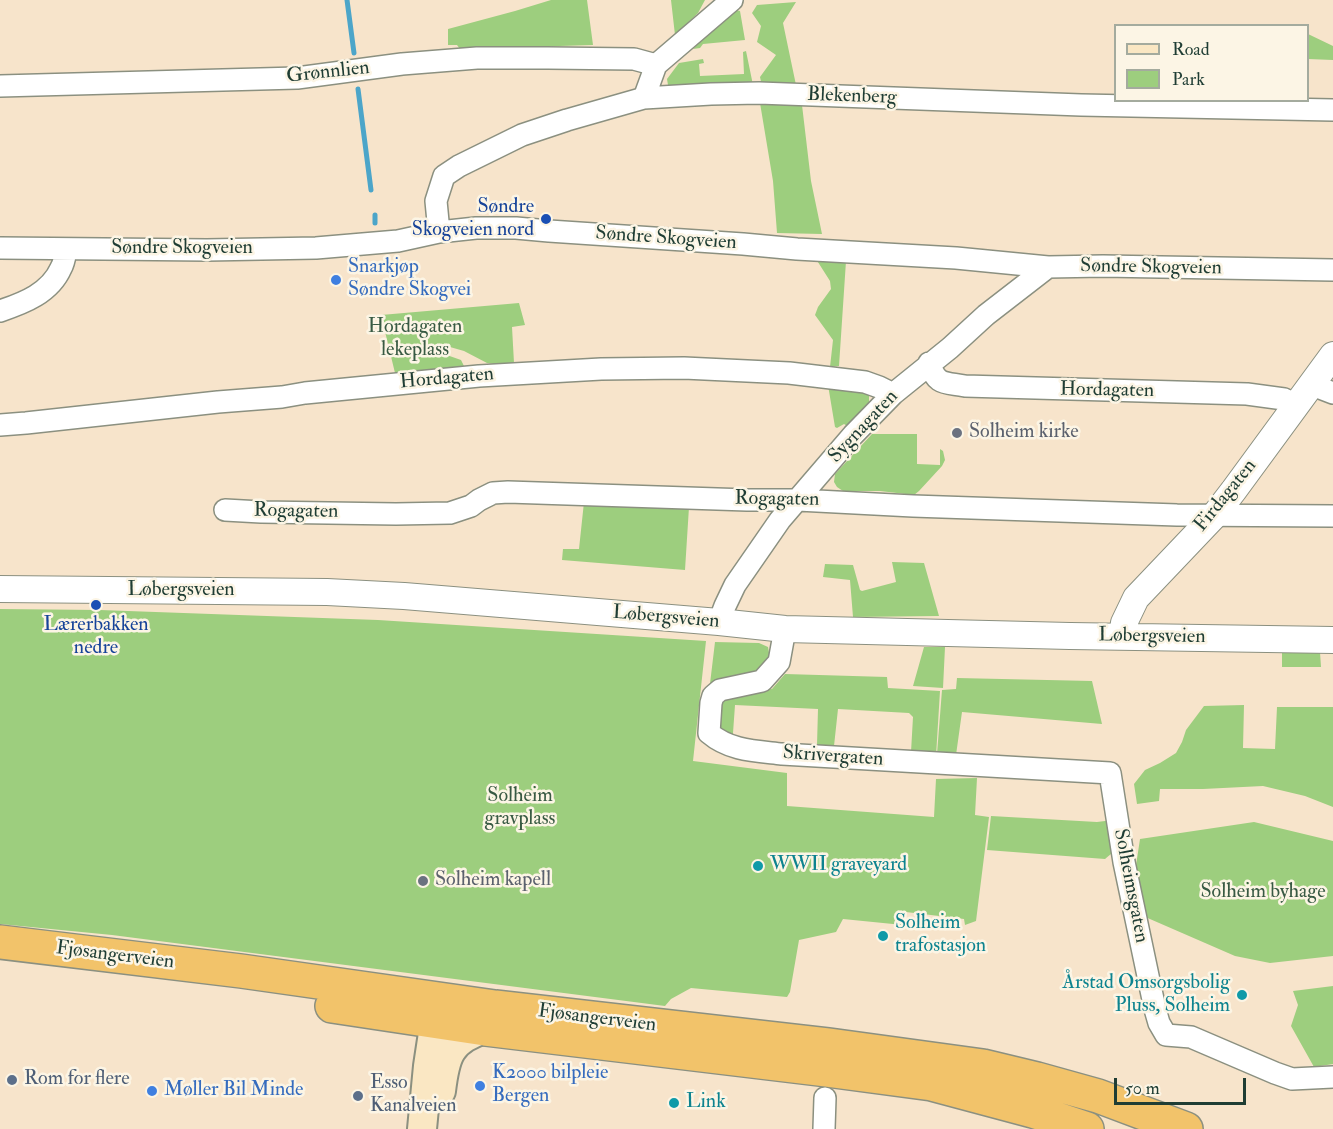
<!DOCTYPE html>
<meta charset="utf-8">
<style>
body{margin:0}
#map{position:relative;width:1333px;height:1129px;overflow:hidden;background:#f7e4cb;font-family:"IM FELL Double Pica",serif}
canvas{display:block}
.legend{position:absolute;left:1114px;top:24px;width:195px;height:78px;box-sizing:border-box;background:#fcf5e5;border:2px solid #a4ab9e;margin:0;padding:8px 10px;list-style:none;font-size:18px;color:#1f3d34}
.legend li{display:flex;align-items:center;gap:12px;height:30px}
.legend b{width:30px;border:2px solid #a4ab9e}
.scale{position:absolute;left:1114px;top:1078px;width:132px;height:27px;box-sizing:border-box;border:3px solid #1f3d34;border-top:0;padding-left:8px;font-size:18px;line-height:21px;white-space:nowrap;color:#1f3d34;-webkit-text-stroke:4px #fcf5e5;paint-order:stroke}
</style>
<div id="map">
<canvas width="1333" height="1129"></canvas>
<ul class="legend">
<li><b style="height:8px;background:#fae7c3"></b>Road</li>
<li><b style="height:16px;background:#9dce7e"></b>Park</li>
</ul>
<div class="scale">50 m</div>
</div>
<script>
const ctx = document.querySelector('canvas').getContext('2d');
ctx.lineJoin = 'round';
function paint(path, color) {
  ctx.fillStyle = color;
  ctx.fill(path, 'evenodd');
}
function strokePath(path, color, width, dash) {
  ctx.strokeStyle = color;
  ctx.lineWidth = width;
  ctx.lineCap = dash ? 'butt' : 'round';
  ctx.setLineDash(dash || []);
  ctx.stroke(path);
}
function label(font, color, halo, rows, align = 'center') {
  ctx.font = font + ' "IM FELL Double Pica",serif';
  ctx.lineWidth = 5;
  ctx.setLineDash([]);
  ctx.textBaseline = 'middle';
  ctx.strokeStyle = halo;
  ctx.fillStyle = color;
  for (const [text, x, y, turn = 0] of rows) {
    ctx.save();
    ctx.translate(x, y);
    ctx.rotate((+turn || 0) * Math.PI / 180);
    ctx.textAlign = isNaN(turn) ? turn : align;
    if (halo) ctx.strokeText(text, 0, 0);
    ctx.fillText(text, 0, 0);
    ctx.restore();
  }
}
const green = new Path2D(`
 M551 0H587L593 45 460 49 457 45H448V29L515 11Z
 M671 0H705L698 13 675 35Z
 M796 2 783 23 796 85 762 86 760 77 776 55 757 42 761 26 752 13 757 5Z
 M736 10 740 11 745 40 703 44 700 48 693 49 704 37Z
 M1308 34 1333 46V60L1308 59Z
 M746 51 753 85 674 89 668 85 667 79 679 63 703 59 704 63 699 64 700 76 744 74 743 52Z
 M760 103 802 105 811 181 822 234 777 233 773 181Z
 M816 259 846 261 839 366 830 367 833 340 815 315 818 307 831 289 830 281Z
 M519 303 525 325 512 327 514 363 501 365 487 363 464 351 443 345 441 353 461 360 464 366 456 368 395 373 381 315Z
 M828 385 861 388 869 396V405L849 427 844 424 837 428 835 427Z
 M872 434H917V464L940 465V449L943 451 945 460 942 466 919 491 914 495 880 491H843L837 487 834 482 835 474Z
 M584 502 689 507 685 570 562 560 563 549H579Z
 M892 562 924 563 939 616 853 617 850 580 823 577 825 564 853 565 860 590 862 591 896 582Z
 M0 609 100 610 378 620 706 641 693 761 787 773V806L934 817 936 779 977 778 975 815 989 817 976 921 965 925 964 919 906 912 903 925 843 919 836 932 799 940 790 992 787 997 691 988 671 999 665 1006 112 935 0 924Z
 M715 642 759 643 768 647 770 658 758 671 709 692Z
 M924 647H945L943 688 913 686Z
 M1282 652H1320L1321 667H1282Z
 M785 674 887 677 888 688 940 691 936 756 911 752 913 717 909 713 838 709 834 746 817 745 818 709 735 705 733 733V741C717 727 716 723 719 702L728 694 772 689Z
 M957 678 1092 681 1102 724 962 712 956 755 937 754 942 690 956 689Z
 M1244 705 1243 748 1275 749 1277 707H1333V807L1305 796 1263 786 1203 789H1160L1159 801 1137 804 1134 784 1145 770 1160 763 1176 753 1182 742 1186 730 1204 706Z
 M991 816 1097 822 1113 820 1118 848 1105 859 987 850Z
 M1254 822 1333 841V956L1270 963 1235 956 1143 916 1135 872 1140 839Z
 M1333 986V1064L1314 1067 1291 1026 1298 1005 1293 991Z`);
const stream = new Path2D(`
 M347 0 354 53
 M358 89 371 190
 M375 215V223`);
const minor = new Path2D(`
 M0 86 297 78 402 64 477 58H548L634 59 656 65
 M644 98 656 65 732 0
 M439 232 436 201 444 176 459 166 522 135 567 120 644 98 711 94 759 93 1081 105 1333 110
 M0 248 207 250 316 248 398 241 439 232 476 228H516L549 231 743 244 797 249 956 258 1048 267 1103 266 1333 270
 M0 311C24 303 50 293 61 268 64 263 65 256 66 250
 M929 363C937 386 944 382 965 386L1247 394 1284 399 1296 405
 M1314 381 1320 388 1333 393
 M0 425 26 423 218 402 282 397 305 393 479 376 601 369 684 368 789 373 865 382 879 387 893 394
 M225 510 261 512 396 514 450 513 471 506 479 500 493 493 508 492 747 500H798L913 506 1177 515 1333 516
 M719 622 725 606 735 585 780 520 853 435 893 394 950 348 986 315 1048 267
 M785 629 779 662 762 681 720 690 713 696 711 703 709 733C730 751 756 751 782 754L1110 773 1124 862 1155 1009 1159 1023 1166 1035 1191 1037 1275 1073 1292 1079 1333 1077
 M824 1129 825 1098`);
const tertiary = new Path2D(`
 M0 589 327 592 404 596 719 622 785 629 1070 636 1333 640
 M1122 636 1124 623 1136 598 1214 516 1234 490 1333 355`);
const secondary = new Path2D(`
 M441 1091C445 1057 449 1040 485 1029
 M422 1129 428 1066 438 1000`);
const trunk = new Path2D(`
 M0 942 241 971 495 1007 828 1045 983 1066 1037 1079 1098 1096 1186 1129
 M332 1006 485 1029 827 1070 932 1084 1033 1111 1087 1129`);
const markers = [
 [546,219,6,"#1a4fb4"],
 [336,280,6,"#3f7fe0"],
 [957,433,6,"#6b7280"],
 [96,605,6,"#1a4fb4"],
 [758,866,6,"#0f9aa8"],
 [423,881,6,"#6b7280"],
 [883,936,6,"#0f9aa8"],
 [1242,995,6,"#0f9aa8"],
 [12,1080,6,"#5c6f8a"],
 [480,1086,6,"#3f7fe0"],
 [152,1091,6,"#3f7fe0"],
 [358,1096,6,"#5c6f8a"],
 [674,1103,6,"#0f9aa8"]
];
const streetNames = [
 ["Grønnlien",328,73,-6],
 ["Blekenberg",852,97,2],
 ["Søndre Skogveien",666,239,4],
 ["Søndre Skogveien",182,249],
 ["Søndre Skogveien",1151,268,1],
 ["Hordagaten",447,379,-5],
 ["Hordagaten",1107,391,1],
 ["Sygnagaten",864,427,-47],
 ["Firdagaten",1226,496,-51],
 ["Rogagaten",777,500,1],
 ["Rogagaten",296,512,1],
 ["Løbergsveien",181,591],
 ["Løbergsveien",666,618,5],
 ["Løbergsveien",1152,637,1],
 ["Skrivergaten",833,757,4],
 ["Solheimsgaten",1130,886,79],
 ["Fjøsangerveien",115,956,7],
 ["Fjøsangerveien",597,1019,7]
];
const transitNames = [
 ["Søndre",534,208],
 ["Skogveien nord",534,231],
 ["Lærerbakken",96,626,"center"],
 ["nedre",96,649,"center"]
];
const shopNames = [
 ["Snarkjøp",348,268],
 ["Søndre Skogvei",348,291],
 ["K2000 bilpleie",492,1074],
 ["Bergen",492,1097],
 ["Møller Bil Minde",164,1091]
];
const parkNames = [
 ["Hordagaten",415,328],
 ["lekeplass",415,351],
 ["Solheim",520,797],
 ["gravplass",520,820],
 ["Solheim byhage",1263,893]
];
const worshipNames = [
 ["Solheim kirke",969,433],
 ["Solheim kapell",435,881]
];
const cultureNames = [
 ["WWII graveyard",770,866],
 ["Solheim",895,924],
 ["trafostasjon",895,947],
 ["Årstad Omsorgsbolig",1230,984,"right"],
 ["Pluss, Solheim",1230,1007,"right"],
 ["Link",686,1103]
];
const serviceNames = [
 ["Rom for flere",24,1080],
 ["Esso",370,1084],
 ["Kanalveien",370,1107]
];
paint(green, '#9dce7e');
strokePath(stream, '#4ca5c9', 5);
strokePath(minor, '#8b9080', 24);
strokePath(tertiary, '#8b9080', 28);
strokePath(secondary, '#8b9080', 32);
strokePath(trunk, '#8b9080', 36);
strokePath(minor, '#fff', 21);
strokePath(tertiary, '#fff', 26);
strokePath(secondary, '#fae7c3', 28);
strokePath(trunk, '#f2c36a', 33);
for (const [x, y, r, color] of markers) {
  const dot = new Path2D();
  dot.arc(x, y, r, 0, 2 * Math.PI);
  ctx.fillStyle = color;
  ctx.fill(dot);
  strokePath(dot, '#fcf5e5', 2);
}
label('20px', '#1f3d34', '#fcf5e5', streetNames);
label('20px', '#164399', '#fcf5e5', transitNames, 'right');
label('20px', '#366cbe', '#fcf5e5', shopNames, 'left');
label('20px', '#385a43', '#fcf5e5', parkNames);
label('20px', '#5b616d', '#fcf5e5', worshipNames, 'left');
label('20px', '#0d838f', '#fcf5e5', cultureNames, 'left');
label('20px', '#4e5e75', '#fcf5e5', serviceNames, 'left');
</script>
